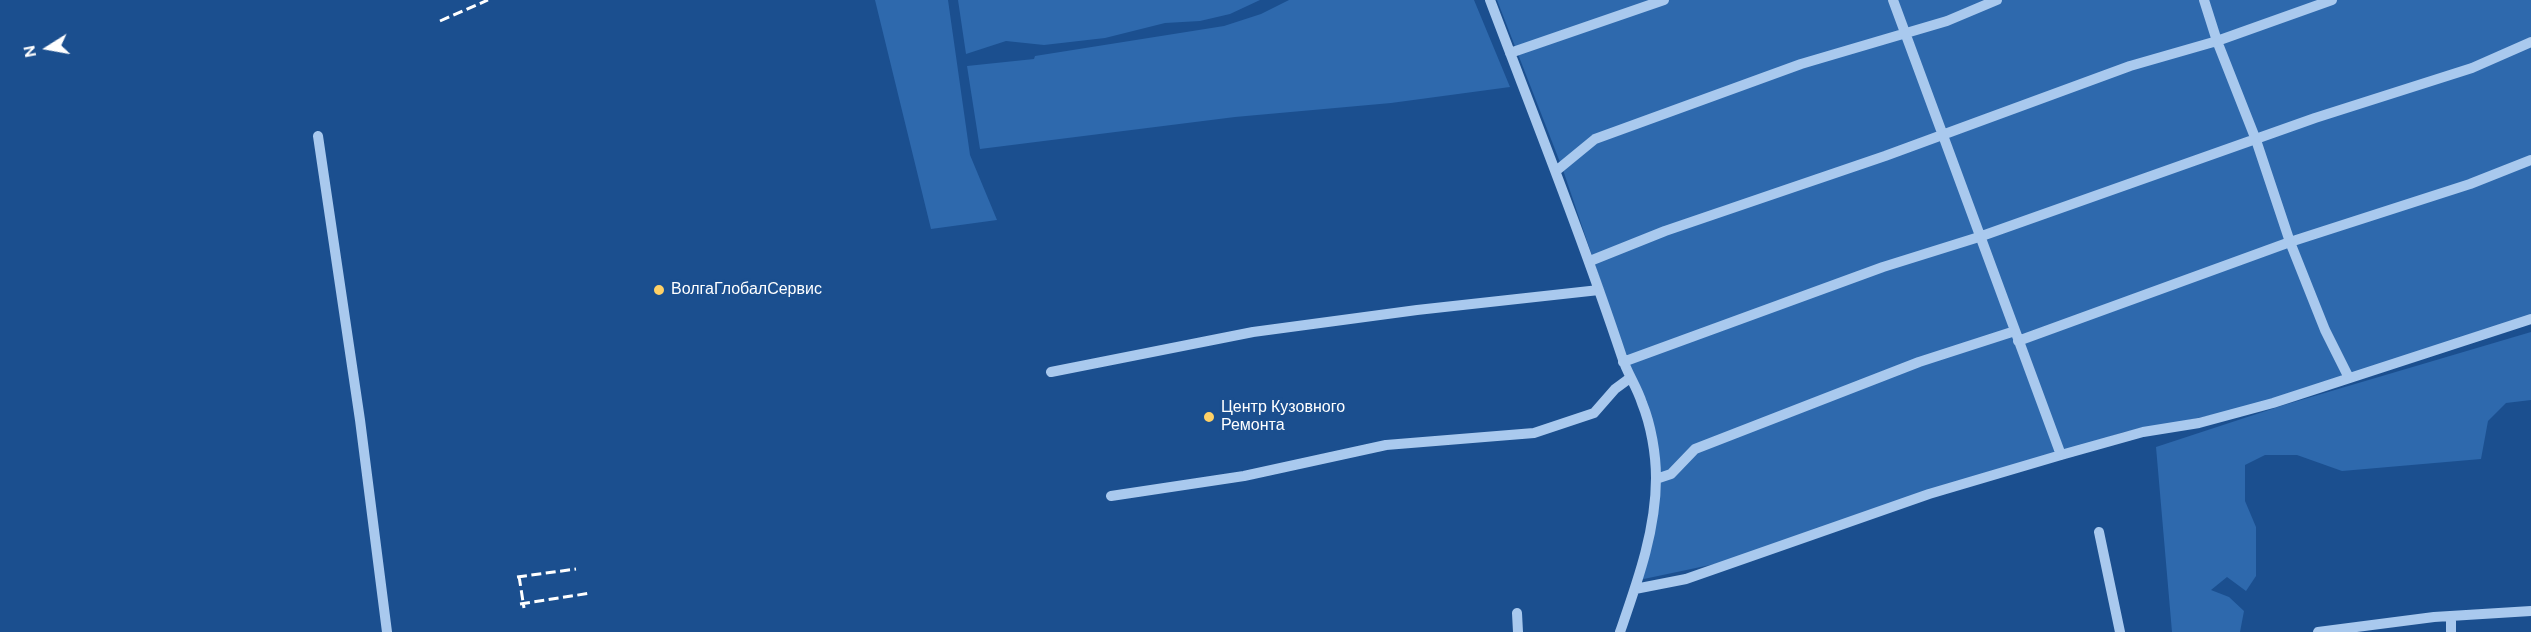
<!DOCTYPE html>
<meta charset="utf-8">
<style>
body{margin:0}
#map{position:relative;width:2531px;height:632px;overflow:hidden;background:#1b4f8f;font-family:"DM Sans",sans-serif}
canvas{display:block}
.north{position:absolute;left:18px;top:18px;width:60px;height:60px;-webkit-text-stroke:4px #1b4f8f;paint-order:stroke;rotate:259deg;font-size:16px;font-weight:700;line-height:24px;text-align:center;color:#fff}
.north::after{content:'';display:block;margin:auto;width:21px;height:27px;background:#fff;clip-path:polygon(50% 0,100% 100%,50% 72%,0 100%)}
</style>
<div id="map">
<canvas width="2531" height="632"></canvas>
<div class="north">N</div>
</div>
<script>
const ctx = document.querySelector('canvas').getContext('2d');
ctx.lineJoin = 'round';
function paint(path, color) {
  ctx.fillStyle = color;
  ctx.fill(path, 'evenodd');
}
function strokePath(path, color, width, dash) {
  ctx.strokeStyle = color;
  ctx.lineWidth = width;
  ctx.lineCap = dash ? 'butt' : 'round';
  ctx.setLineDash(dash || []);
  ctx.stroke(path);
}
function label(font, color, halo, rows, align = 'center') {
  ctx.font = font + ' "DM Sans",sans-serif';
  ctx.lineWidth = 6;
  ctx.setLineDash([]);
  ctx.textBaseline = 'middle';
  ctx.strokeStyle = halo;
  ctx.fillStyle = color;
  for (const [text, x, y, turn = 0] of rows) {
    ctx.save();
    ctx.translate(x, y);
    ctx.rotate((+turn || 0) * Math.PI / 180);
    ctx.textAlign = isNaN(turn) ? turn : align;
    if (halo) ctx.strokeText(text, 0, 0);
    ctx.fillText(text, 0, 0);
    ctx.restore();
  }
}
const green = new Path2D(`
 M875 0H948L970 155 997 220 931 229Z
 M958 0H1260L1230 14 1200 21 1165 23 1105 38 1044 45 1006 41 966 54Z
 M1289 0H1474L1510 87 1391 103 1235 117 980 149 967 66 1034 59 1035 56 1224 26 1261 14Z
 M1497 0H2531V317C2398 360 2263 411 2124 432L1748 557 1639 580 1654 530 1649 424 1563 170Z
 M2531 332V400L2506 403 2488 421 2481 459 2342 471 2297 455H2265L2245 465V501L2256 527V576L2246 591 2227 577 2211 590 2229 597 2244 611 2240 632H2172L2156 447 2284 405Z`);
const minor = new Path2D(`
 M1490 0C1535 119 1582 237 1622 357 1627 373 1637 387 1642 403 1651 425 1656 454 1656 478 1656 531 1637 583 1620 632
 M1893 0 2061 455
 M2204 0 2217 41 2256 140 2290 242 2325 330 2349 378
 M1510 53 1664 0
 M318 136 360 420 387 632
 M1556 171 1595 139 1801 64 1947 21 1997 0
 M1590 261 1665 231 1885 156 2130 66 2217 41 2332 0
 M2018 341 2290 242 2470 184 2531 160
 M1623 362 1883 267 1979 237 2315 118 2472 68 2531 42
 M1051 372 1253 332 1417 310 1599 290
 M1656 479 1671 474 1695 449 1919 362 2015 331
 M1111 496 1244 476 1386 445 1534 433 1594 413 1615 389 1630 378
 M2099 532 2120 632
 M1635 589 1686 579 1929 494 2061 455 2143 432 2199 423 2273 403 2531 319
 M1517 613 1518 632
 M2451 616V632
 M2318 632 2434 617 2531 611`);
const rail = new Path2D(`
 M440 21 488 0
 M519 576 524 608
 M517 577 576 569
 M520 604 591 593`);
const markers = [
 [659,290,6,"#ffd166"],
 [1209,417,6,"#ffd166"]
];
const poiNames = [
 ["ВолгаГлобалСервис",671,290],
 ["Центр Кузовного",1221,408],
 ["Ремонта",1221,426]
];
paint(green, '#2e69ad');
strokePath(minor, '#a9c9ee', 10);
strokePath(rail, '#fff', 3, [10, 4.5]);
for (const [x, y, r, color] of markers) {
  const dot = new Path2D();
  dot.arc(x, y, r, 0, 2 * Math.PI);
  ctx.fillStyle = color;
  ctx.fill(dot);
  strokePath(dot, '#1b4f8f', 2);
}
label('16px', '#fff', '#1b4f8f', poiNames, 'left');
</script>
